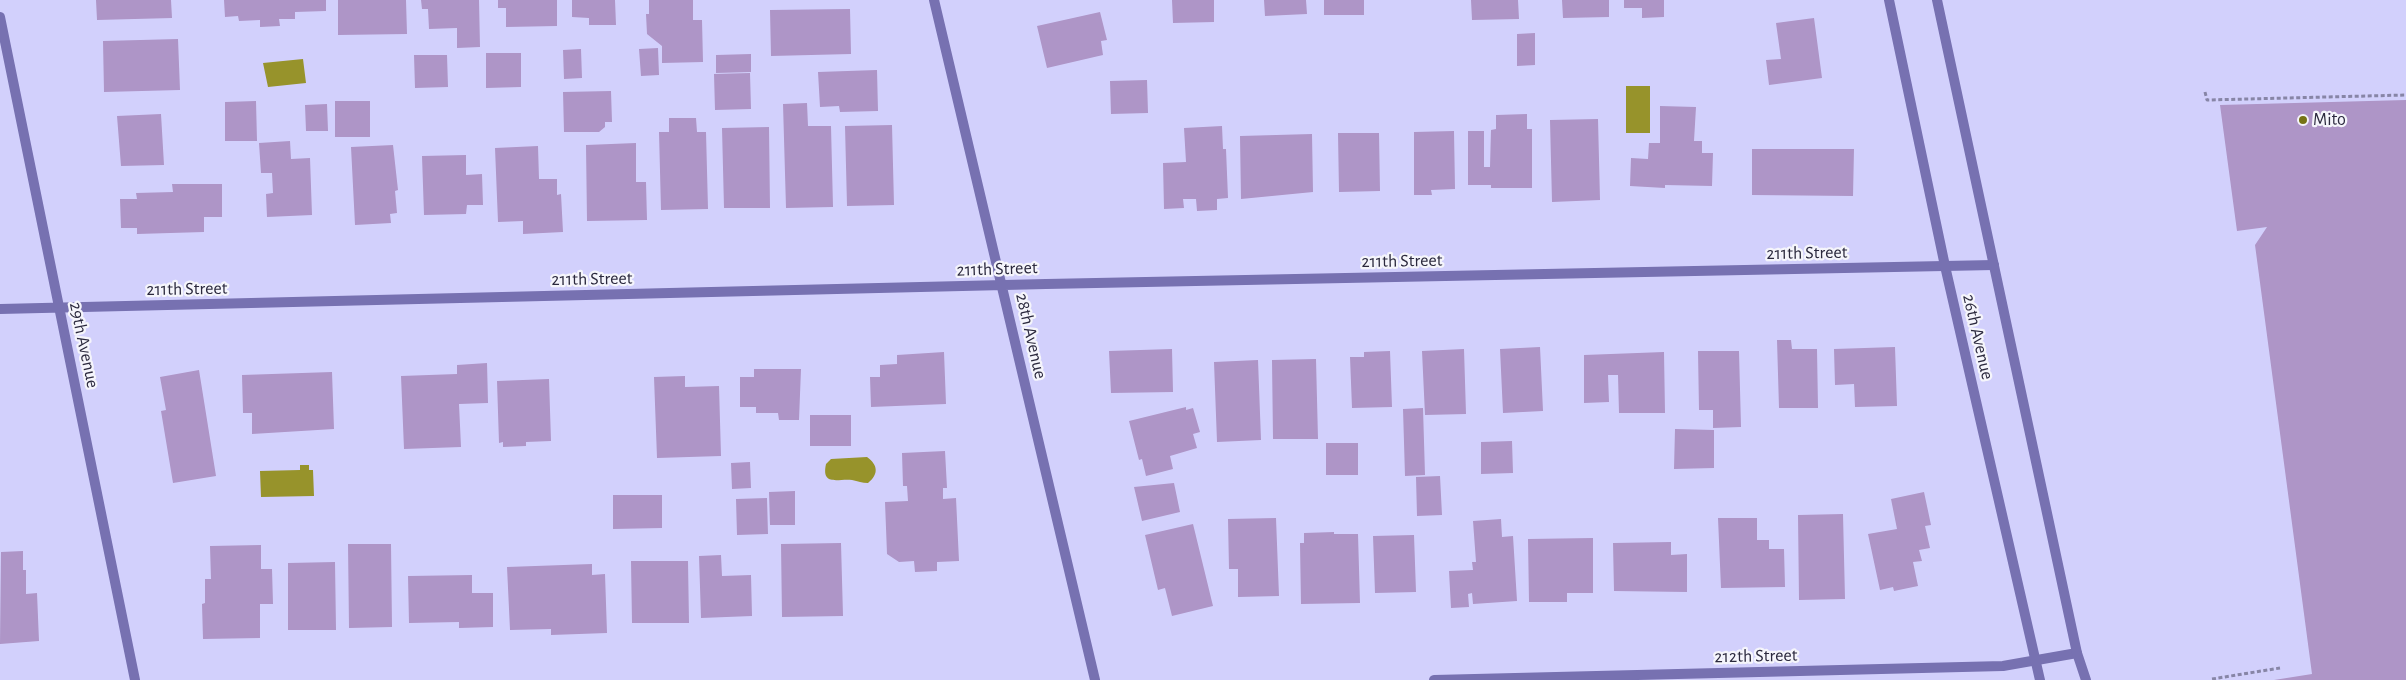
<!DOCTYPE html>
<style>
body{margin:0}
canvas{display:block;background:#d2d0fc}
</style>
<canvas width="2406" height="680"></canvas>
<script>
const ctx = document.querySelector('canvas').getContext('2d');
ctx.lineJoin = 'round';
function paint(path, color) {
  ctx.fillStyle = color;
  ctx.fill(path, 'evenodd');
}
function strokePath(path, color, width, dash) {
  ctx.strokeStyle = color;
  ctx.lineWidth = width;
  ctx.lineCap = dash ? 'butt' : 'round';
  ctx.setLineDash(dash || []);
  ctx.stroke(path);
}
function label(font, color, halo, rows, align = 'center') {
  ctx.font = font + ' "Alegreya Sans",sans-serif';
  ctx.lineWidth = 4.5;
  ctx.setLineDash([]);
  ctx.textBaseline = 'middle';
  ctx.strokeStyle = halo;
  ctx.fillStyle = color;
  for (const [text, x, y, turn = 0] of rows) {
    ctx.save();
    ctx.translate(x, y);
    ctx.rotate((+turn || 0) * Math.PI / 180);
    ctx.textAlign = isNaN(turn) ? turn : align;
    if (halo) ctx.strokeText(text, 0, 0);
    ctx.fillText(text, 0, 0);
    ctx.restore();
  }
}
const water = new Path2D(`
 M303 59 306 83 268 87 263 63Z
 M1626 86H1650V133H1626Z
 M867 457C878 465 879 474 868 483 862 483 858 481 852 480 839 478 821 487 826 464L831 459Z
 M300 465H309V470H313L314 496 261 497 260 471 300 470Z`);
const building = new Path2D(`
 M96 0H171L172 18 97 20Z
 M224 0H326V11L295 12V19H279L280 26 260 27V20L239 21 238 16 225 17Z
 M338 0H406L407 34 338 35Z
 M421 0H479L480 47 457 48V28L429 29 428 9H422Z
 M498 0H557V26L506 27V8H498Z
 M572 0H615L616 25H589V18L572 17Z
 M649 0H693V20H702L703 62 662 63V46L647 34 646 14H649Z
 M1172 0H1214V22L1173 23Z
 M1264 0H1306L1307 14 1265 16Z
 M1324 0H1364V15H1324Z
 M1471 0H1518L1519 19 1472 20Z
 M1562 0H1609V17L1563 18Z
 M1624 0H1664V17L1642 18V8H1624Z
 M850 9 851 54 771 56 770 10Z
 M1100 12 1107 40 1101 41 1103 55 1047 68 1037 26Z
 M1814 18 1822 78 1769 85 1766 60 1781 59 1776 23Z
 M1535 33V65L1517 66V34Z
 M178 39 180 90 104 92 103 41Z
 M658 48 659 75 641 76 639 49Z
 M581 49 582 78 564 79 563 50Z
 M486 53H521V87L486 88Z
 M751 54V72L716 73V55Z
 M414 55H447L448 87 415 88Z
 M877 70 878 111 840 112 839 106 820 107 818 72Z
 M750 73 751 109 715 110 714 74Z
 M1147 80 1148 113 1111 114 1110 81Z
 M611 91 612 122H605V127L599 132H564L563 92Z
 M2406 100V680H2274L2312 674 2255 245 2267 227 2237 231 2220 105Z
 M256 101 257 141H225V102Z
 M335 101H370V137H335Z
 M807 103 808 126H831L833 207 786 208 783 104Z
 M327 104 328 131H306L305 105Z
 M1660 106 1696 107 1694 141H1702V153H1713L1712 186 1665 185V188L1630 186 1631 158 1648 159 1649 143H1660Z
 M161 114 164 165 121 166 117 116Z
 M1527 114V129H1532V188H1491V185H1468V131H1484V167H1490L1491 130 1496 129V115Z
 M669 118H696L697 132H706L708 209 661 210 659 132H669Z
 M1598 119 1600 200 1552 202 1550 120Z
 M892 125 894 205 847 206 845 126Z
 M1222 126 1223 149H1226L1228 198 1217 199V210L1197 211 1196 199H1183L1184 208 1164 209 1163 163 1186 162 1184 128Z
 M769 127 770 208H724L722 128Z
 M1454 131 1455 189 1431 190 1432 195H1414V132Z
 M1338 133H1379L1380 191 1339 192Z
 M1312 134 1313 192 1241 199 1240 136Z
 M290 141 291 159 310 158 312 215 267 217 266 194 273 193 272 173H261L259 143Z
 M636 143V182H646L647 220 587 221 586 145Z
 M393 145 398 190 395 191 397 213 390 214 391 223 355 225 351 147Z
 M538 146 539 179H557V195L561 194 563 232 523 234V221L498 222 495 148Z
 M1752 149H1854L1853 196 1752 195Z
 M466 155V175L482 174 483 205H467L466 214 424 215 422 156Z
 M172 184H222V217H204V232L137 234V228H121L120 199H137L136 193 173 192Z
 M1777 340H1791L1792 349H1817L1818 408H1779Z
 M1540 347 1543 411 1503 413 1500 349Z
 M1895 347 1897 406 1855 407 1854 384 1835 385 1834 349Z
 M1172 349 1173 392 1111 393 1109 351Z
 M1464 349 1466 414 1425 415 1422 351Z
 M1390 351 1392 407 1352 408 1350 357H1364V352Z
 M1698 351H1739L1741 427 1713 428V410H1699Z
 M944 352 946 404 871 407 870 377H880V365L897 364V355Z
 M1664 352 1665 413H1619L1618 375H1608L1609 402 1584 403V355Z
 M1316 359 1318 439H1273L1272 360Z
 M1258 360 1261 440 1217 442 1214 362Z
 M487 363 488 403 459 404 461 447 404 449 401 376 457 374V365Z
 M754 369H801L799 420H779L778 413H756V407H740V377H754Z
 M199 370 216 476 173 483 161 411 166 410 160 377Z
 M332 372 334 429 252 434V413H243L242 375Z
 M685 376V387L719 386 721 456 657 458 654 377Z
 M549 379 551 441 526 442V446L503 447V442L499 443 497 381Z
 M1186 407V410L1193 408 1200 432 1193 434 1197 448 1170 456 1173 469 1146 476 1142 459 1139 460 1129 421Z
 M1423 408 1425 475 1405 476 1403 409Z
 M810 415H851V446H810Z
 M1675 429 1714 430V468L1674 469Z
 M1512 441 1513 473 1481 474V442Z
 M1326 443H1358V475H1326Z
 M945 451 947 488H943V499L956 498 959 561 937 562V571L915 572 914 561 899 562 887 554 885 502 908 501 907 486H903L902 453Z
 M750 462 751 488 732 489 731 463Z
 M1440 476 1442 515 1417 516 1416 477Z
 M1174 483 1180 512 1142 521 1134 487Z
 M795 491V525H770L769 492Z
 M1924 492 1931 525 1925 526 1930 548 1919 550 1922 561 1913 562 1918 586 1894 591 1893 587 1880 590 1868 534 1897 529 1891 499Z
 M613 495H662V528L613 529Z
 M767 498 768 534 737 535 736 499Z
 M1843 514 1845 599 1799 600 1798 515Z
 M1276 518 1279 596 1238 597V569H1229L1228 519Z
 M1718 518H1757V540H1769V549H1784L1785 587 1721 588Z
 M1501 519 1502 537 1513 536 1517 601 1473 604 1472 593 1468 594 1469 607 1451 608 1449 571 1473 570 1472 562H1476L1473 521Z
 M1193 524 1213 606 1172 616 1165 588 1158 590 1145 535Z
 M1334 532V534H1358L1360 603 1301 604 1300 543H1304V533Z
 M1414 535 1416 592 1375 593 1373 536Z
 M1593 538V593H1567V602H1529L1528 539Z
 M1671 542V555L1687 554V592L1614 591 1613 543Z
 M841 543 843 616 782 617 781 544Z
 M348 544H391L392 627 349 628Z
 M261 545V569H272L273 604H260V638L203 639 202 604 205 603V579H211L210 546Z
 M23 551V570H26V594L37 593 39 641 0 644 1 552Z
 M721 555 722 576 751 575 752 616 701 618 699 556Z
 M631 561H688L689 623H632Z
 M335 562 336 630H288V563Z
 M592 564V575L605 574 607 633 551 635V629L510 630 507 567Z
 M472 575V593H493V627L459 628V622L409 623 408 576Z`);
const path = new Path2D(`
 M2205 92 2207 100 2406 95
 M2212 679 2280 668`);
const minor = new Path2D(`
 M934 0 1095 680
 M0 17 135 680
 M0 309 1046 284 1994 265
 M1434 680 2003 666 2077 653`);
const tertiary = new Path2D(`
 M1889 0 1945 266 2040 680
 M1937 0 2077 653 2086 680`);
const markers = [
 [2303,120,5,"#767316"]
];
const poiNames = [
 ["Mito",2313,120]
];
const streetNames = [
 ["211th Street",1807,253,-1],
 ["211th Street",1402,261,-1],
 ["211th Street",997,269,-2],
 ["211th Street",592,279,-1],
 ["211th Street",187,289,-1],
 ["28th Avenue",1031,336,77],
 ["26th Avenue",1978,337,77],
 ["29th Avenue",84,345,78],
 ["212th Street",1756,656,-1]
];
paint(water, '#97932b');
paint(building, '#ae95c7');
strokePath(path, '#8785a6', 3, [4, 2.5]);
strokePath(minor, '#7771b1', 10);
strokePath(tertiary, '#7771b1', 10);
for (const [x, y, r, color] of markers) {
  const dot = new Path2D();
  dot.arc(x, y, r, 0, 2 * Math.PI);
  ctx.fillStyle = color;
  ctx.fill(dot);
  strokePath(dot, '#f5f5fb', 2);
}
label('18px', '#2b293e', '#f5f5fb', poiNames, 'left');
label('18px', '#2b293e', '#f5f5fb', streetNames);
</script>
